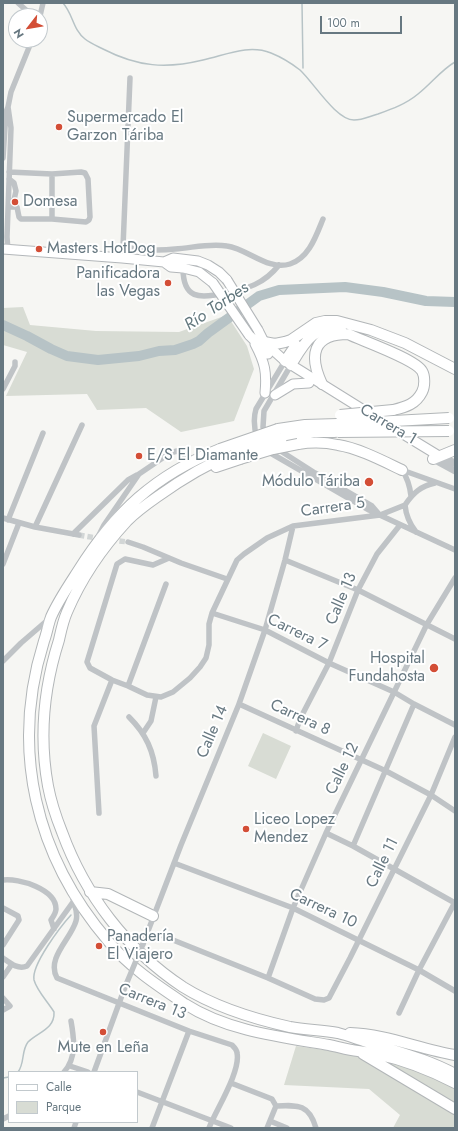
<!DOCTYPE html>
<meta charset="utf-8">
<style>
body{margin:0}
#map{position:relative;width:458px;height:1131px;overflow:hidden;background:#f6f6f3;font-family:Jost,sans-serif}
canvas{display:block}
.frame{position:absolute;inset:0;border:4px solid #677881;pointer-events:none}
.legend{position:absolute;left:8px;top:1071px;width:130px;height:52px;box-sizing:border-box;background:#fff;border:1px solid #c2c9cd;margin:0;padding:5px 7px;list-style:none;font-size:12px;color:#677881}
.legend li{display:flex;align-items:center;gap:8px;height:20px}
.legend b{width:20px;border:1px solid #c2c9cd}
.north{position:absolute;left:8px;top:8px;width:40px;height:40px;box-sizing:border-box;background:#fff;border:1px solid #c2c9cd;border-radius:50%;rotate:239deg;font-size:11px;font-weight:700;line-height:16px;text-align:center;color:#677881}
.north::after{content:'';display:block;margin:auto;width:14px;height:18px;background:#d34e36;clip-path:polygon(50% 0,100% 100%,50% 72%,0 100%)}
.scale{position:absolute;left:320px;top:16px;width:82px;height:18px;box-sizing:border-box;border:2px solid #677881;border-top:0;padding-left:5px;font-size:12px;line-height:14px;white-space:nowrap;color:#677881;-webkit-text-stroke:3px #fff;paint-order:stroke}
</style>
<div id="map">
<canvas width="458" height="1131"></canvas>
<div class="frame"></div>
<ul class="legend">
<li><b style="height:5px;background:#fff"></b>Calle</li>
<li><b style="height:11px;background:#d8dcd4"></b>Parque</li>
</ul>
<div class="north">N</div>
<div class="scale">100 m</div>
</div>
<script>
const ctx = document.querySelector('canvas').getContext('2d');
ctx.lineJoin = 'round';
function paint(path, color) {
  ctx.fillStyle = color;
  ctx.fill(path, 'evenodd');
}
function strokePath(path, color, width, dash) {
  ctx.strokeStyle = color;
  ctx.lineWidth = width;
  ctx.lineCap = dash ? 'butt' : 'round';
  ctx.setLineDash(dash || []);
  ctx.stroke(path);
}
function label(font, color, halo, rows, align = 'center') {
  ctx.font = font + ' Jost,sans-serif';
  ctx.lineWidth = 4;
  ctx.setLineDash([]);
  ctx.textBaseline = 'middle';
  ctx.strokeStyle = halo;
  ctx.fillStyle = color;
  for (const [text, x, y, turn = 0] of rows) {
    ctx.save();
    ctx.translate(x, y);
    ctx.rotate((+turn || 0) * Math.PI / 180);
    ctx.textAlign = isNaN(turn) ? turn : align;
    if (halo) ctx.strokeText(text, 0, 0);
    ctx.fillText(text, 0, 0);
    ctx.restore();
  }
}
const green = new Path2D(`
 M23 307 30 325 96 331 179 332 227 315 247 346 254 369 234 421 181 432 146 408 97 410 87 394 6 396 27 352 3 345V308Z
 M263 733 291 746 276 779 248 766Z
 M296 1046 346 1053 403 1065 455 1087V1128H393L400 1115 369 1089 284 1085Z`);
const stream = new Path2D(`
 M63 3C73 14 73 30 85 39 90 43 97 46 103 49 138 67 166 69 203 60 226 55 248 44 271 53 281 57 291 63 300 70 314 83 336 120 354 120 363 120 370 116 378 114 392 109 406 104 418 94 431 84 441 70 455 62
 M302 3 303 68
 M18 1072C25 1063 21 1051 28 1042 38 1032 55 1029 54 1012 48 1002 37 991 34 980 31 965 61 926 71 915
 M3 1078 9 1077`);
const river = new Path2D(`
 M3 325 27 336 51 349 67 356 98 360 139 356 159 351 175 350 193 344 199 341 208 333 259 296 279 290 345 287 383 292 426 301 455 302`);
const minorTunnel = new Path2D(`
 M79 535 102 539
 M111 540 128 542`);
const minor = new Path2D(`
 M18 3 33 16
 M40 16 43 3
 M8 107 11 128 7 237 8 250
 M3 158 6 112 8 107 11 92 32 40
 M9 202 14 200 16 191 14 183 9 179
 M9 207H17L19 217 21 219H52L86 222 89 220 90 217 88 179 85 173 81 172 52 174 9 172
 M52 219V174
 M123 247C141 250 158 251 175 249 192 248 209 243 227 246 248 249 268 271 290 264 309 258 316 236 323 219
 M122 258 123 247 130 78
 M183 268C183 299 199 299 225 293 247 289 264 284 279 265
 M3 389 15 366V362
 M267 435 263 427 264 411 291 365
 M257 438C254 428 253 419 256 409L285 361
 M276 448 315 473 372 506 378 513
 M267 451 369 510 455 550
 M402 470 455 489
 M402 470C408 479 410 486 411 496
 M405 505C413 493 421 486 435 483
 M405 505C406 516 409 523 416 532
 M3 518 35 527 79 535
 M8 520 43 433
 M35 527 82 425
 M73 534 128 480 137 475
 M99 535 104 525 139 474 170 453 177 451 195 460
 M128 542 143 547 181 563 227 579
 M169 558 153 565 125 559 117 564 87 662 90 668 112 680 128 686 147 695 161 697 173 692 190 678 200 667 206 658 209 645V624L212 613 237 560 244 554 267 538 293 526 380 515 405 505
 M285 560 358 590 455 639
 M3 564 19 523
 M212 613 265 630 329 663 394 692 414 704 455 725
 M3 661 21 643 50 618
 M128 686 166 584
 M239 704 386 771 431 795 455 811
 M129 717C146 734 154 751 156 776
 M296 731 300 719 329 663 358 590 377 554 400 525
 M143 733 151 721 156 697
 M99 813 94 726 112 680
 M326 833 353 846 455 903
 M353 846 414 704
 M174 863 293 908 419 970 455 991
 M3 880C19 878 56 889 56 909 56 913 53 917 51 920L54 929
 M72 894C73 904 79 911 76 921 71 939 46 958 57 978L189 1031 232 1045C235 1048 237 1050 237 1053 241 1071 216 1110 209 1128
 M3 908 18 916 19 920 3 945
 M163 936 268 978 315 999 324 1000 329 998 350 958 431 795 455 737
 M143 944 181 845 239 704 265 630 285 560 293 526
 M3 958C10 963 18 970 27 966L73 902
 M3 977 12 964
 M268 978 293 908 326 833 427 624 455 578
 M3 998 10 1006 3 1010
 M399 1013 419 970 455 902
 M70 1066 88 1072
 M64 1072C77 1058 74 1038 71 1021
 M94 1072 125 987
 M231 1083 272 1099 276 1106
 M137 1092 231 1128
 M276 1106C298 1105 309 1104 316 1128
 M3 1119 9 1116
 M270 1121 287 1128
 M74 1128 76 1122
 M152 1128 189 1031
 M267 1128 276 1106`);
const tertiary = new Path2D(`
 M439 456 455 463
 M433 459 455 471`);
const primary = new Path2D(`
 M3 249 122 258 164 262 171 267 183 268 199 272 213 283
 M164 262 173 258 198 261 208 265 219 272 227 280
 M258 330 264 342 285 361 370 414
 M249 335 268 354
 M255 344C265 363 267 372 265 393
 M275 395 293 384 309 383
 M398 431 439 456`);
const motorway = new Path2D(`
 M264 342 275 344 285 342 291 340 316 323 325 321H337L371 330 405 343 455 369
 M285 361 296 345
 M291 365C303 345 315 321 342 332
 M322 384C309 356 312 334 348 334 363 341 415 359 422 371 425 376 425 386 422 392 416 404 406 407 393 410
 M278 429 305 425 338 424
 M282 438 313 432H335
 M298 444C311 442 325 442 338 445 358 448 383 461 402 470
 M220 449C155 475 115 512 78 571 69 585 58 601 51 617 48 625 47 633 44 641 10 749 35 856 109 942 129 967 158 986 185 1004 227 1031 281 1037 329 1045 339 1047 348 1050 358 1051 364 1052 371 1053 377 1054 404 1060 430 1070 455 1083
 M236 452C207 464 182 479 157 497 147 504 136 512 127 521 103 547 81 579 67 612 63 621 61 631 59 640 44 687 39 737 48 786 51 802 56 817 62 832 85 895 127 950 183 987 215 1007 254 1019 290 1027 306 1030 322 1030 338 1033 350 1036 362 1041 374 1044 402 1053 429 1060 455 1074
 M433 459 455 450
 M216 467 240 459
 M90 892 108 894 153 916
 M350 1033C386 1034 419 1049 455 1055
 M363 1054 455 1109`);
const minorBridge = new Path2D(`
 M125 987 143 944`);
const primaryBridge = new Path2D(`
 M227 280 258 330
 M213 283 249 335`);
const motorwayBridge = new Path2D(`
 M340 415 393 410
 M338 424 449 418
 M338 432 449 431
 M220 449 278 429
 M236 452 282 438
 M240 459 273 449 298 444`);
const markers = [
 [59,127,4,"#d34e36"],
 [15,202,4,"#d34e36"],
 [39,249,4,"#d34e36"],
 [168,283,4,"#d34e36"],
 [139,456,4,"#d34e36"],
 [369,482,5,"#d34e36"],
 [434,668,5,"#d34e36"],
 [246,829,4,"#d34e36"],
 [99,946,4,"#d34e36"],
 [103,1032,4,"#d34e36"]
];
const poiNames = [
 ["Supermercado El",67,118],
 ["Garzon Táriba",67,136],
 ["Domesa",23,202],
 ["Masters HotDog",47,249],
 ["Panificadora",160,274,"right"],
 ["las Vegas",160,292,"right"],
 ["E/S El Diamante",147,456],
 ["Módulo Táriba",360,482,"right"],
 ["Hospital",425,659,"right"],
 ["Fundahosta",425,677,"right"],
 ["Liceo Lopez",254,820],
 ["Mendez",254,838],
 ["Panadería",107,937],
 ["El Viajero",107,955],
 ["Mute en Leña",103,1048,"center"]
];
const streetNames = [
 ["Carrera 1",388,425,31],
 ["Carrera 5",333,508,-8],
 ["Calle 13",342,599,-67],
 ["Carrera 7",297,633,26],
 ["Carrera 8",300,718,25],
 ["Calle 14",213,732,-67],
 ["Calle 12",343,769,-64],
 ["Calle 11",383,863,-64],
 ["Carrera 10",323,909,25],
 ["Carrera 13",152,1002,22]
];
const waterNames = [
 ["Río Torbes",217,307,-34]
];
paint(green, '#d8dcd4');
strokePath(stream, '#b7c3c6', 1.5);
strokePath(river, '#b7c3c6', 10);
strokePath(minorTunnel, '#d2d6d6', 5.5, [5.5, 3]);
strokePath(primary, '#b3b7ba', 11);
strokePath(motorway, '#b2b6b8', 12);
strokePath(minor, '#bfc3c6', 5.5);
strokePath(tertiary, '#bfc3c6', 7);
strokePath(primary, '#fff', 9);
strokePath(motorway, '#fff', 10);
strokePath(primaryBridge, '#b3b7ba', 11, []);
strokePath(motorwayBridge, '#b2b6b8', 12, []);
strokePath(minorBridge, '#bfc3c6', 5.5);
strokePath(primaryBridge, '#fff', 9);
strokePath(motorwayBridge, '#fff', 10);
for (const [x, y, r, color] of markers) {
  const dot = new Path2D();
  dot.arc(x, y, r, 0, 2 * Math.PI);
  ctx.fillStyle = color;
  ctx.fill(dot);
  strokePath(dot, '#fff', 1.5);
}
label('16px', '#677881', '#fff', poiNames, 'left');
label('16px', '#677881', '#fff', streetNames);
label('italic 17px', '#63787e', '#fff', waterNames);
</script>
